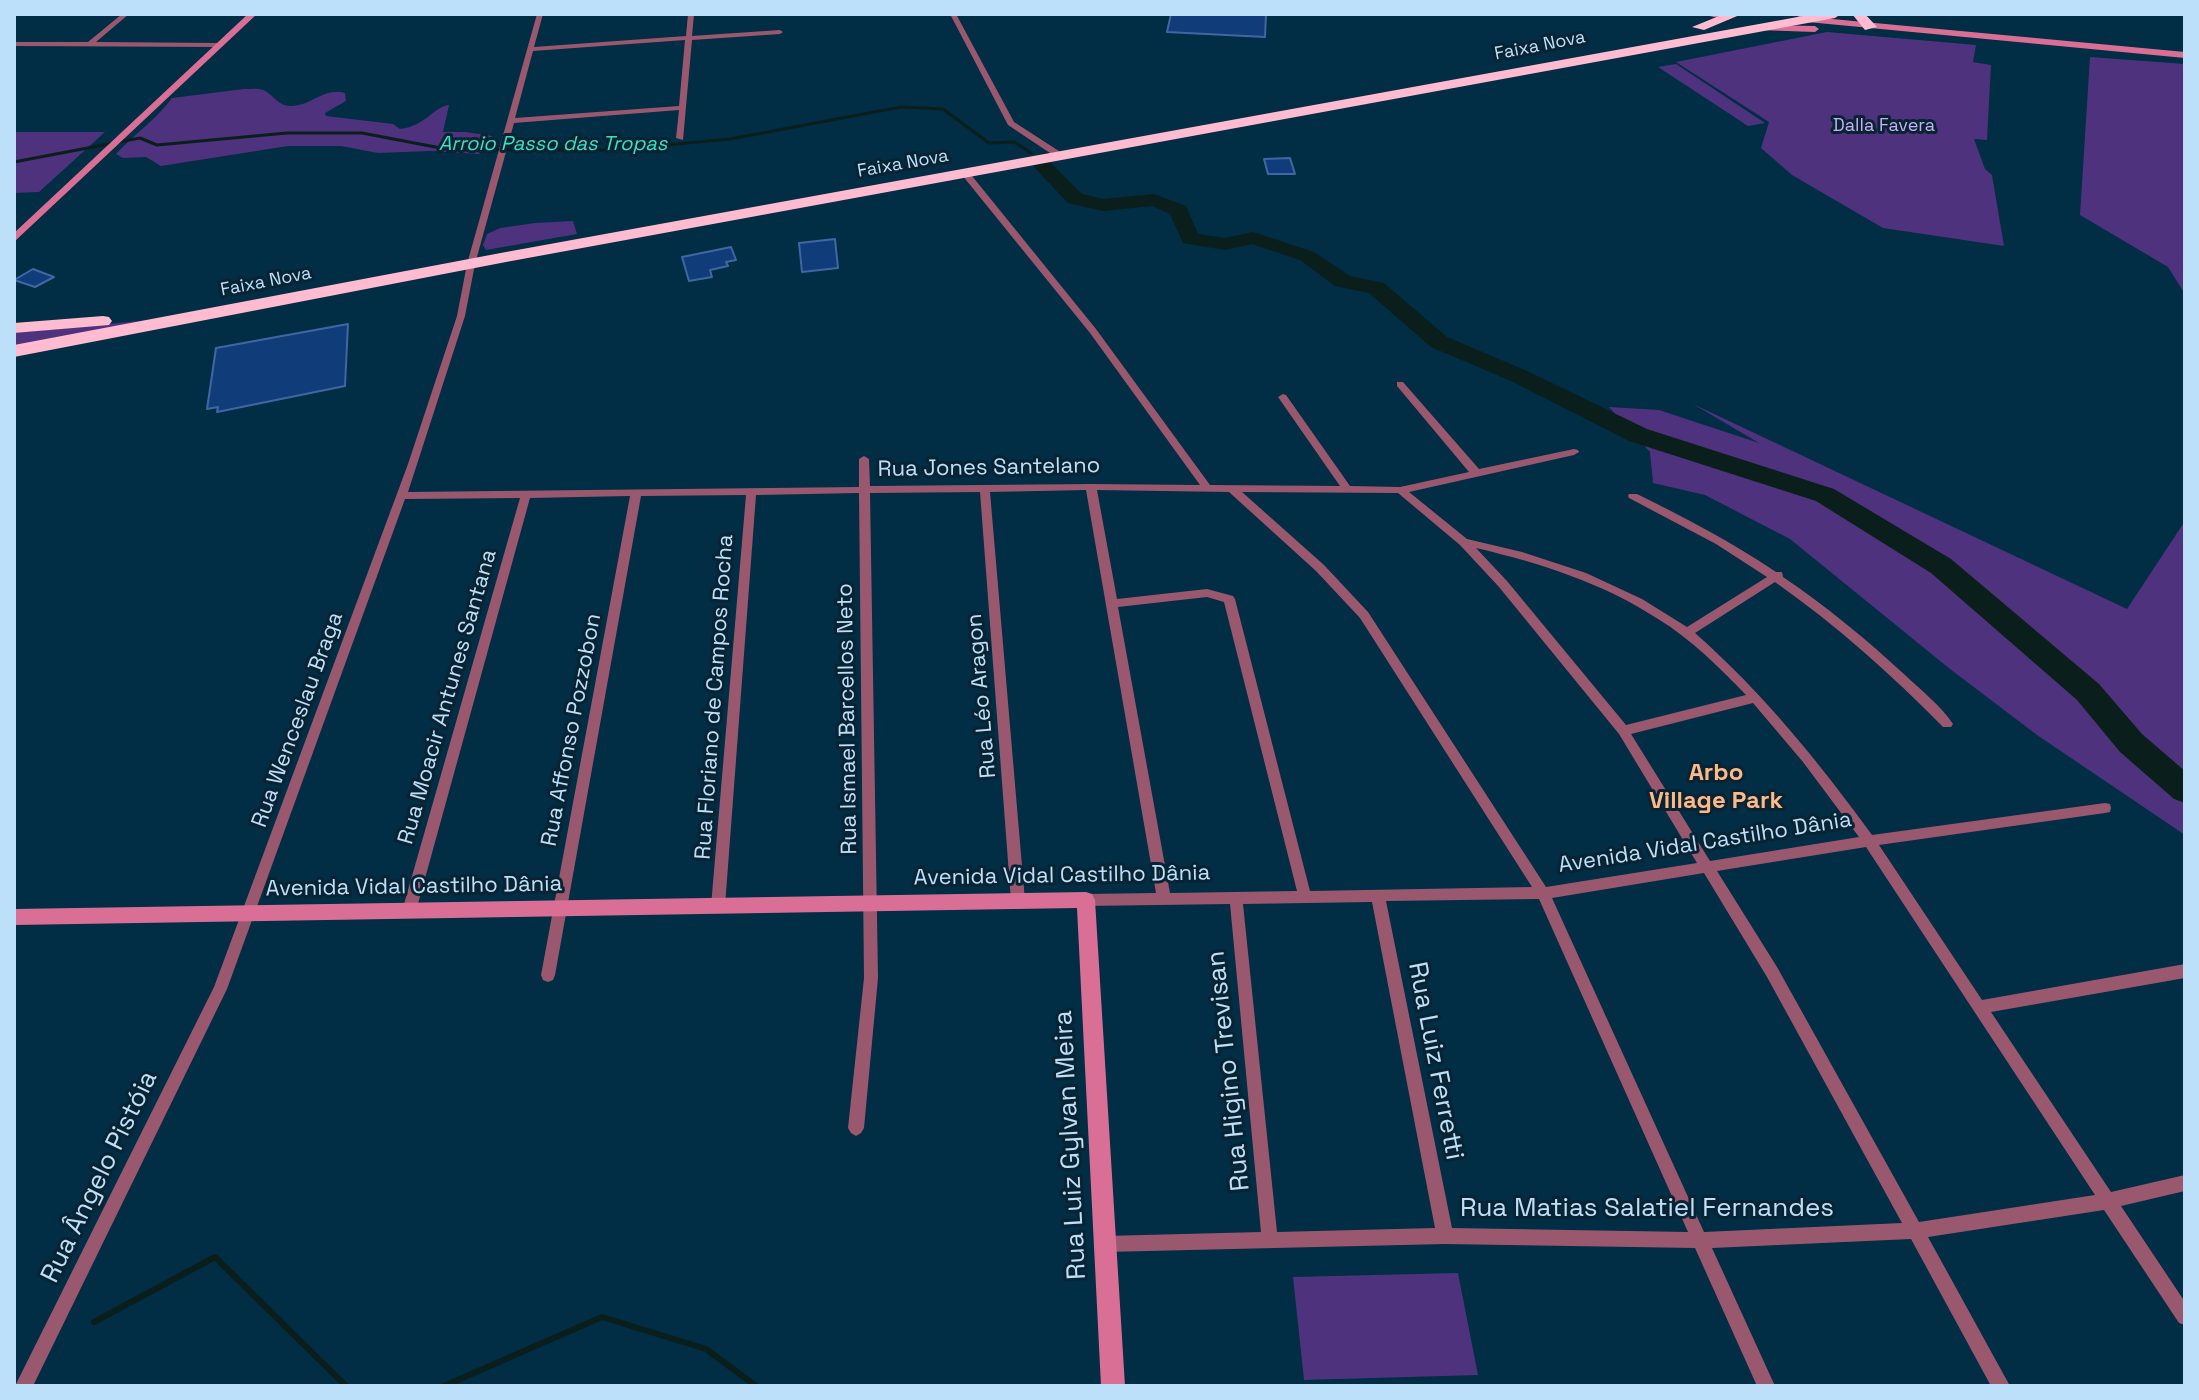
<!DOCTYPE html>
<meta charset="utf-8">
<style>
body{margin:0}
#map{position:relative;width:2199px;height:1400px;overflow:hidden;background:#012d45;font-family:"Space Grotesk",sans-serif}
canvas{display:block}
.frame{position:absolute;inset:0;border:16px solid #bce0fa;pointer-events:none}
</style>
<div id="map">
<canvas width="2199" height="1400"></canvas>
<div class="frame"></div>
</div>
<script>
const ctx = document.querySelector('canvas').getContext('2d');
ctx.lineJoin = 'round';
function paint(path, color) {
  ctx.fillStyle = color;
  ctx.fill(path, 'evenodd');
}
function strokePath(path, color, width, dash) {
  ctx.strokeStyle = color;
  ctx.lineWidth = width;
  ctx.lineCap = dash ? 'butt' : 'round';
  ctx.setLineDash(dash || []);
  ctx.stroke(path);
}
function label(font, color, halo, rows, align = 'center') {
  ctx.font = font + ' "Space Grotesk",sans-serif';
  ctx.lineWidth = 6;
  ctx.setLineDash([]);
  ctx.textBaseline = 'middle';
  ctx.strokeStyle = halo;
  ctx.fillStyle = color;
  for (const [text, x, y, turn = 0] of rows) {
    ctx.save();
    ctx.translate(x, y);
    ctx.rotate((+turn || 0) * Math.PI / 180);
    ctx.textAlign = isNaN(turn) ? turn : align;
    if (halo) ctx.strokeText(text, 0, 0);
    ctx.fillText(text, 0, 0);
    ctx.restore();
  }
}
const green = new Path2D(`
 M1827 32 1976 45 1973 62 1991 65 1987 140 1974 139 1985 169 1992 175 2004 246 1883 228 1792 175 1761 148 1769 122 1676 62Z
 M2090 57 2185 64V294L2168 267 2080 215Z
 M1676 64 1765 123 1748 126 1658 67Z
 M244 89C250 89 258 88 263 90 273 94 278 106 290 106 310 107 324 87 345 93L346 101 325 113 326 116 393 124 400 129C426 126 433 107 449 105L443 132H466L492 136 490 143 479 154 430 151 378 153 341 146H288L161 166 146 157 123 158 116 154C134 134 157 119 172 98Z
 M14 132H105L39 192 14 193Z
 M573 221 577 234 486 250 483 245 487 234 500 228 535 223Z
 M160 319 14 346V333Z
 M1693 404 2127 609 2185 521V835L2037 735 1950 669 1790 539 1705 495 1653 483 1650 452 1609 407 1659 410 1759 443Z
 M1458 1273 1478 1375 1304 1380 1293 1277Z`);
const streamFar1 = new Path2D(`
 M14 162 140 138 157 145 287 133H362L451 150H610L730 139 901 107 943 109 989 143 1014 142 1031 153`);
const stream = new Path2D(`
 M94 1322 215 1257 346 1386
 M444 1386 602 1317 706 1349 756 1386`);
const river = new Path2D(`
 M1043 160 1050 162 1082 194 1103 199 1154 194 1186 206 1198 234 1225 238 1253 232 1314 252 1350 276 1384 283 1447 337 1527 371 1647 429 1834 489 1951 559 2099 684 2142 734 2185 771V803L2174 799 2120 752 2077 700 1931 573 1816 501 1629 441 1511 381 1431 347 1369 293 1335 286 1300 260 1252 244 1225 250 1183 243 1170 214 1152 206 1103 211 1068 203 1033 166Z`);
const building = new Path2D(`
 M1171 14H1266L1265 37 1167 32Z
 M1290 158 1295 174H1268L1264 159Z
 M835 239 838 268 802 272 799 243Z
 M731 247 736 260 726 262 728 266 710 270 712 277 689 281 682 257Z
 M33 269 54 277 35 287 14 280Z
 M348 324 345 386 217 412 218 407 207 409 216 348Z`);
const street = new Path2D(`
 M122 14H129L96 42 221 43 224 45 221 47 14 46V42H88Z
 M537 14H543L534 47 686 36 688 14H694L692 36 780 30 783 32 780 34 692 40 683 140 676 138 679 110 514 123 475 264 465 316 408 492 859 487V459L864 456 869 459 870 486 1091 484 1200 485 1090 333 962 175 961 173 965 171H968L1096 329 1210 485 1340 486 1278 397 1283 394 1286 395 1350 486 1400 487 1469 472 1397 386V382H1403L1479 469 1574 449 1578 450 1579 452 1574 455 1409 492 1467 539 1522 552 1586 573 1642 599 1687 627 1767 577 1716 544 1629 498 1628 496 1629 494H1637C1684 517 1732 542 1776 572H1782L1783 577C1826 606 1866 639 1905 675 1921 690 1941 706 1953 724L1951 727H1943C1891 674 1836 625 1775 582L1695 633C1763 693 1819 762 1872 835L2105 803 2110 804 2111 808 2110 812 2105 813 1879 845 1982 1000 2185 964V978L1991 1012 2111 1192 2185 1175V1191L2121 1206 2185 1302V1325L2179 1323 2104 1210 1928 1237 2010 1386H1991L1911 1239 1712 1248 1775 1386H1757L1695 1248 1445 1244 1105 1252 1099 1250 1097 1244 1099 1238 1105 1236 1261 1232 1230 904 1086 906 1081 904 1079 900 1081 896 1086 894 1156 893 1086 490 990 492 1025 901 1023 905 1018 907 1013 905 1011 901 980 492 870 493 878 978 864 1128 861 1133 856 1136 851 1133 848 1128 864 978 859 493 756 495 725 906 723 910 718 912 713 910 711 906 746 495 641 496 555 975 553 980 548 982 543 980 541 975 630 496 530 498 416 911 414 915 409 917 404 915 402 911 520 498 405 499 227 989 33 1386H15L214 987 408 464 457 316 467 264ZM685 40 679 106 515 118 533 51ZM1097 490 1229 492 1316 571 1360 618 1532 887 1310 891 1235 599 1233 596 1207 589 1117 599ZM1242 492 1398 493 1460 545 1499 587 1619 734 1697 863 1546 887 1368 612 1324 565ZM1476 548C1540 563 1603 583 1658 619 1691 639 1719 667 1746 695L1626 725 1507 581ZM1207 597 1224 602 1297 891 1170 893 1118 607ZM1753 703 1803 762 1859 837 1710 861 1631 734ZM1866 847 2095 1195 1919 1222 1777 967 1717 871ZM1704 873 1767 977 1902 1223 1704 1232 1552 898ZM1539 899 1688 1232 1452 1228 1386 901ZM1372 902 1435 1228 1277 1232 1243 904Z
 M950 14H956L1014 122 1062 153V157H1056L1008 125Z`);
const secondary = new Path2D(`
 M248 14H257L14 242V233Z
 M1700 14H1725L1732 17 1728 20Z
 M1800 16 2185 52V58L1797 21V17Z
 M1761 25 1815 26 1819 29 1815 32 1758 30V26Z
 M1086 892 1092 894 1095 900 1125 1386H1101L1077 908 14 925V909Z`);
const highway = new Path2D(`
 M1724 14H1742L1704 30 1692 27Z
 M1814 14H1841L1835 18 506 262 14 357V345L506 252Z
 M1852 14H1865L1877 27 1865 30Z
 M103 316 109 317 112 321 109 325 14 333V323Z`);
const farStreetnames = [
 ["Faixa Nova",1540,46,-11],
 ["Faixa Nova",903,164,-10],
 ["Faixa Nova",266,282,-11]
];
const farParknames = [
 ["Dalla Favera",1884,126]
];
const farWaternames = [
 ["Arroio Passo das Tropas",553,145]
];
const streetNames = [
 ["Rua Jones Santelano",989,468,-1],
 ["Rua Léo Aragon",982,696,-95],
 ["Rua Moacir Antunes Santana",448,697,-74],
 ["Rua Floriano de Campos Rocha",715,697,-86],
 ["Rua Ismael Barcellos Neto",848,719,-91],
 ["Rua Wenceslau Braga",298,720,-70],
 ["Rua Affonso Pozzobon",572,730,-79],
 ["Avenida Vidal Castilho Dânia",1705,843,-9],
 ["Avenida Vidal Castilho Dânia",1062,876,-1],
 ["Avenida Vidal Castilho Dânia",414,887,-1]
];
const neighbourhoodNames = [
 ["Arbo",1716,773],
 ["Village Park",1716,801]
];
const nearStreetnames = [
 ["Rua Luiz Ferretti",1435,1061,79],
 ["Rua Higino Trevisan",1229,1071,-96],
 ["Rua Luiz Gylvan Meira",1071,1145,-93],
 ["Rua Ângelo Pistóia",100,1177,-64],
 ["Rua Matias Salatiel Fernandes",1647,1209]
];
paint(green, '#4f327d');
strokePath(streamFar1, '#0a1f1b', 3);
strokePath(stream, '#0a1f1b', 6);
paint(river, '#0a1f1b');
paint(building, '#113c7a');
strokePath(building, '#4067a1', 2);
paint(street, '#9a586f');
paint(secondary, '#da6f96');
paint(highway, '#ffbbd0');
label('18px', '#bce0fa', '#0a2332', farStreetnames);
label('18px', '#c6aff9', '#0a2332', farParknames);
label('italic 20px', '#37e1c5', '#0a2332', farWaternames);
label('22px', '#bce0fa', '#0a2332', streetNames);
label('bold 24px', '#fcba88', '#0a2332', neighbourhoodNames);
label('26px', '#bce0fa', '#0a2332', nearStreetnames);
</script>
